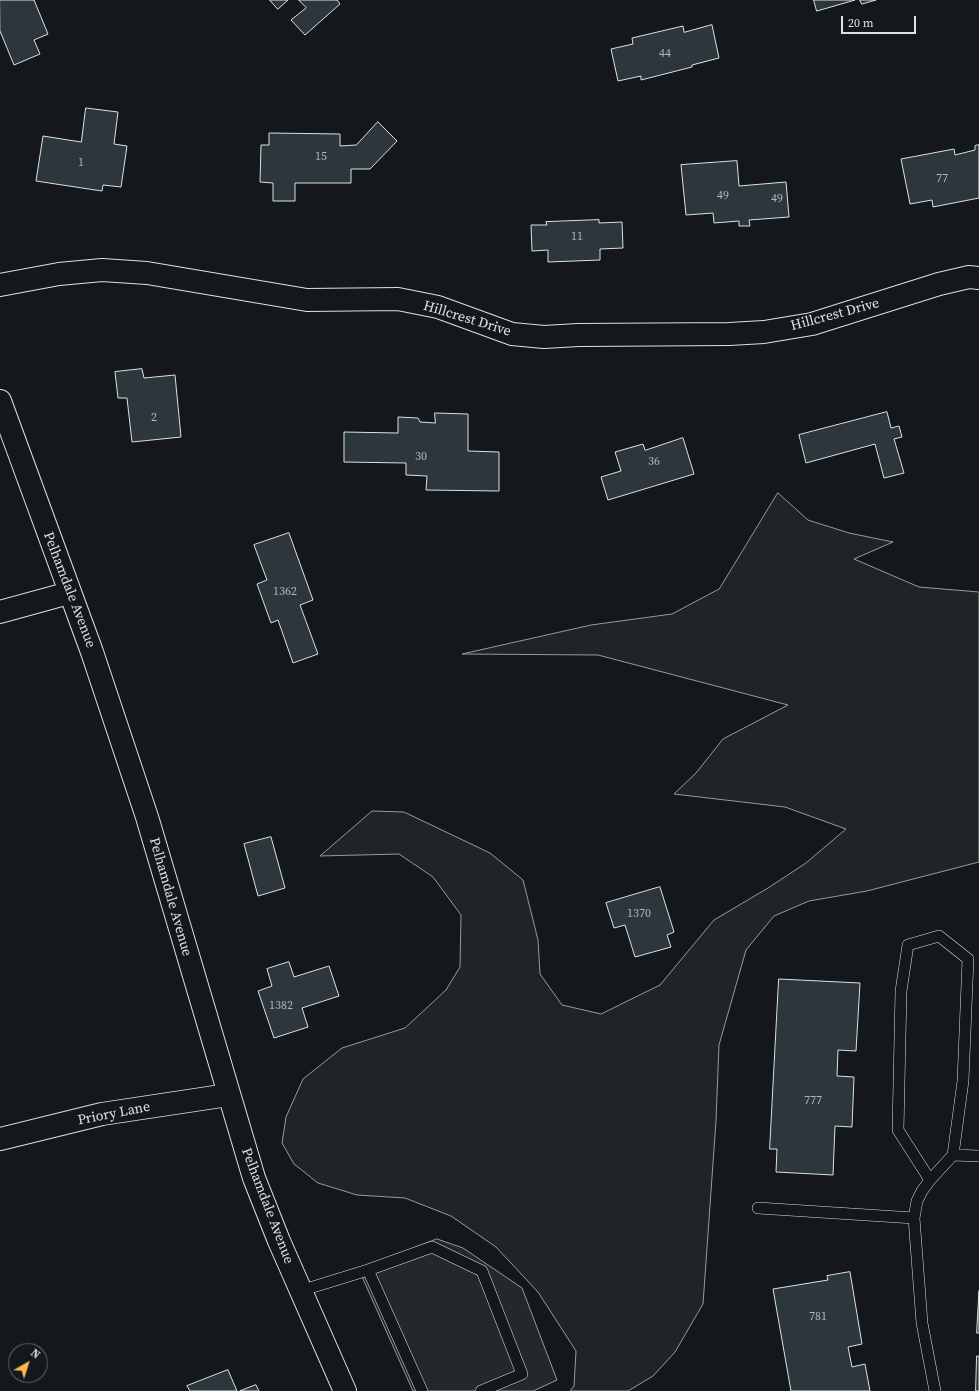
<!DOCTYPE html>
<style>
body{margin:0}
#map{position:relative;width:979px;height:1391px;overflow:hidden;background:#14181c;font-family:"Source Serif 4",serif}
canvas{display:block}
.north{position:absolute;left:8px;top:1343px;width:40px;height:40px;box-sizing:border-box;background:#14181c;border:1px solid #626a69;border-radius:50%;rotate:39deg;font-size:11px;font-weight:700;line-height:16px;text-align:center;color:#d8e6dc}
.north::after{content:'';display:block;margin:auto;width:14px;height:18px;background:#ffb74d;clip-path:polygon(50% 0,100% 100%,50% 72%,0 100%)}
.scale{position:absolute;left:841px;top:16px;width:75px;height:18px;box-sizing:border-box;border:2px solid #d8e6dc;border-top:0;padding-left:5px;font-size:12px;line-height:14px;white-space:nowrap;color:#d8e6dc;-webkit-text-stroke:3px #14181c;paint-order:stroke}
</style>
<div id="map">
<canvas width="979" height="1391"></canvas>
<div class="north">N</div>
<div class="scale">20 m</div>
</div>
<script>
const ctx = document.querySelector('canvas').getContext('2d');
ctx.lineJoin = 'round';
function paint(path, color) {
  ctx.fillStyle = color;
  ctx.fill(path, 'evenodd');
}
function strokePath(path, color, width, dash) {
  ctx.strokeStyle = color;
  ctx.lineWidth = width;
  ctx.lineCap = dash ? 'butt' : 'round';
  ctx.setLineDash(dash || []);
  ctx.stroke(path);
}
function label(font, color, halo, rows, align = 'center') {
  ctx.font = font + ' "Source Serif 4",serif';
  ctx.lineWidth = 3;
  ctx.setLineDash([]);
  ctx.textBaseline = 'middle';
  ctx.strokeStyle = halo;
  ctx.fillStyle = color;
  for (const [text, x, y, turn = 0] of rows) {
    ctx.save();
    ctx.translate(x, y);
    ctx.rotate((+turn || 0) * Math.PI / 180);
    ctx.textAlign = isNaN(turn) ? turn : align;
    if (halo) ctx.strokeText(text, 0, 0);
    ctx.fillText(text, 0, 0);
    ctx.restore();
  }
}
const green = new Path2D(`
 M778 493 808 520 849 533 893 542 854 559 919 587 979 592V862L867 891 809 901 774 916 746 950 719 1045 716 1121 703 1304 675 1352 653 1376 628 1391H570L574 1386 576 1351 538 1292 496 1247 451 1216 405 1198 357 1195 318 1183 294 1164 282 1143 286 1117 303 1079 342 1048 405 1028 446 990 460 967 461 915 433 877 399 854 320 856 372 811 404 812 490 853 523 880 538 940 540 974 562 1005 601 1014 660 985 714 920 768 888 806 863 846 829 785 807 674 794 696 773 723 739 788 705 598 655 462 654 591 625 672 614 719 589Z`);
const parking = new Path2D(`
 M437 1239 463 1248 522 1288 557 1380 533 1391H413L359 1270Z`);
const building = new Path2D(`
 M0 0H34L48 34 34 40 40 54 14 65 0 31Z
 M270 0H288L278 9Z
 M299 0H337L340 4 305 35 291 20 306 8Z
 M814 0H855L817 11Z
 M860 0H876L862 4Z
 M712 25 719 58 692 65V67L641 80V76L618 81 611 49 633 44 632 38 683 26 684 32Z
 M86 108 118 112 114 144 127 146 121 187 103 185 102 191 36 181 43 136 81 142Z
 M378 122 397 141 370 169H351V183H295V201H273V183L260 182 261 145H269V133L340 134V146L356 145Z
 M979 145V198L933 207 932 200 910 204 901 159 954 149 955 155 975 150V146Z
 M737 161 739 186 786 182 789 217 749 220 750 226H739V221L714 223 713 213 686 215 681 165Z
 M599 220V223L622 222 623 248 600 249V260L548 262V250L532 251 531 225H547L546 222Z
 M142 369 144 378 175 375 181 437 132 442 127 398H118L115 372Z
 M887 412 891 428 899 426 902 437 894 439 904 473 884 478 875 444 806 463 799 435Z
 M435 413 468 414V451L499 452V491L426 490 427 476 406 475V463L344 462V432L398 433V417L418 418 420 422 435 423Z
 M683 438 694 474 608 500 601 477 621 471 615 452 643 444 645 450Z
 M289 533 313 600 300 605 318 654 293 663 278 620 271 623 257 584 267 580 254 545Z
 M271 837 285 888 258 896 244 844Z
 M660 887 674 932 667 935 671 947 635 957 625 925 614 928 606 903Z
 M289 962 294 977 329 966 339 996 302 1008 308 1027 274 1038 258 991 272 986 267 969Z
 M779 979 860 983 856 1051 838 1050 837 1076 854 1077 852 1127 835 1126 833 1175 776 1172 777 1149H770Z
 M850 1272 862 1344 848 1347 852 1367 865 1364 870 1391H791L773 1289 828 1280 827 1276Z
 M979 1291V1333H977Z
 M977 1356H979V1391H976Z
 M228 1370 237 1391H190L187 1386Z
 M256 1385 259 1391H240Z`);
const service = new Path2D(`
 M953 1155 979 1156
 M930 1180 898 1130 901 991 908 945 939 936 968 959 963 1081 953 1155 930 1180 922 1191 917 1201 914 1218 922 1323 935 1391
 M758 1208 914 1218
 M368 1270 422 1391
 M300 1291 368 1270 432 1247 482 1271 522 1374 481 1391`);
const minor = new Path2D(`
 M0 285 59 274 102 270 147 273 307 300 398 299 438 307 512 334 544 337 578 335 729 334 764 332 812 324 939 284 969 277 979 278
 M0 612 69 593
 M0 1139 102 1114 228 1095`);
const tertiary = new Path2D(`
 M0 401 92 652 147 817 254 1178 279 1241 345 1391`);
const numberNames = [
 ["44",665,54],
 ["15",321,157],
 ["1",81,163],
 ["77",942,179],
 ["49",723,196],
 ["49",777,199],
 ["11",577,237],
 ["2",154,418],
 ["30",421,457],
 ["36",654,462],
 ["1362",285,592],
 ["1370",639,914],
 ["1382",281,1006],
 ["777",813,1101],
 ["781",818,1317]
];
const streetNames = [
 ["Hillcrest Drive",835,315,-15],
 ["Hillcrest Drive",467,319,17],
 ["Pelhamdale Avenue",69,590,69],
 ["Pelhamdale Avenue",170,897,74],
 ["Priory Lane",114,1114,-11],
 ["Pelhamdale Avenue",267,1206,69]
];
paint(green, '#202428');
strokePath(green, '#939e99', 1);
paint(parking, '#24282b');
strokePath(parking, '#939e99', 1);
paint(building, '#2c363c');
strokePath(building, '#d8e6dc', 1);
strokePath(service, '#d8e6dc', 12);
strokePath(minor, '#d8e6dc', 24);
strokePath(tertiary, '#d8e6dc', 24);
strokePath(service, '#14181c', 11);
strokePath(minor, '#14181c', 22);
strokePath(tertiary, '#14181c', 22);
label('12px', '#adbab4', null, numberNames);
label('14px', '#d8e6dc', '#14181c', streetNames);
</script>
